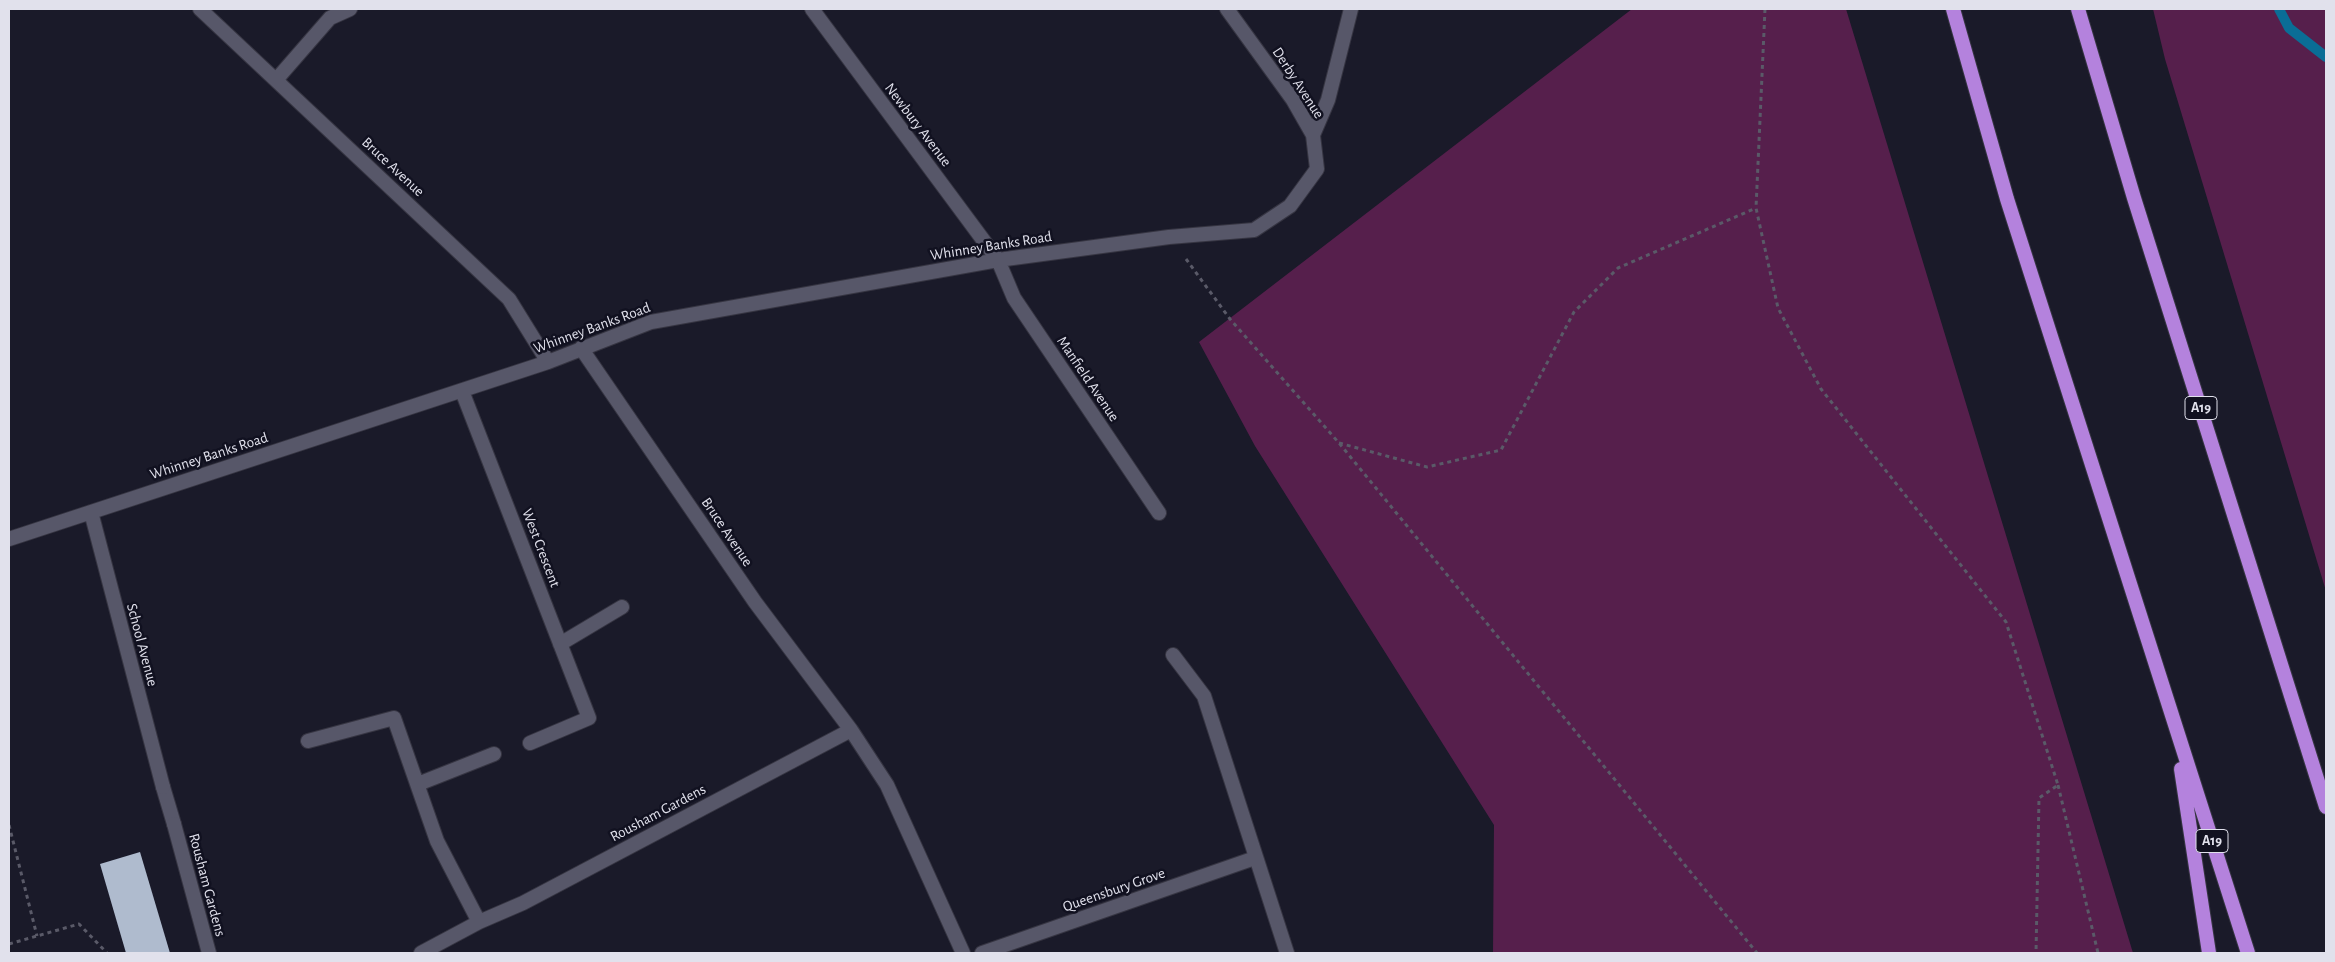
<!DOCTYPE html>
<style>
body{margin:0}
#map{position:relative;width:2335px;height:962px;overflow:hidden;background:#1a1a29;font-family:"Alegreya Sans",sans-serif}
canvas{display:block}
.frame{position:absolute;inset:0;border:10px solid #e1e1ec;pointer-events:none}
</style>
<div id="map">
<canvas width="2335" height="962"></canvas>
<div class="frame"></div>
</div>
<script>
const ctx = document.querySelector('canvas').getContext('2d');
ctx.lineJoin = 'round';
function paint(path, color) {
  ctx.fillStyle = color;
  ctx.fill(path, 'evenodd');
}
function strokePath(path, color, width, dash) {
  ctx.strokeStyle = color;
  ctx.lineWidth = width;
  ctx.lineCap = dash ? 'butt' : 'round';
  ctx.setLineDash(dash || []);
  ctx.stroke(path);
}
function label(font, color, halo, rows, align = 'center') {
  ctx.font = font + ' "Alegreya Sans",sans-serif';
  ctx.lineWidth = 5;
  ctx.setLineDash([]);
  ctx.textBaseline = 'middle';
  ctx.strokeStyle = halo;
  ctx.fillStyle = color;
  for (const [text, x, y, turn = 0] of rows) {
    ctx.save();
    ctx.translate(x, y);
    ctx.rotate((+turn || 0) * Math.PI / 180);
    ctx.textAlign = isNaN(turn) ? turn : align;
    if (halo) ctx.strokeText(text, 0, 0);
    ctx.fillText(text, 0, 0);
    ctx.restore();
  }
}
const green = new Path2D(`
 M1632 9H1846L2133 953H1493L1494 825 1255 446 1199 342Z
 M2153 9H2326V591L2165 59Z`);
const stream = new Path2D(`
 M2279 9 2289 28 2326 57`);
const building = new Path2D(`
 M140 852 170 953H126L100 864Z`);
const path = new Path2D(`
 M1765 9 1756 208 1778 308 1821 389 2006 622 2058 785 2039 798 2036 953
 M1186 259 1230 319 1339 443 1757 953
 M1339 443 1427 467 1501 450 1574 312 1618 268 1756 208
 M2058 785 2098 953
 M9 825 37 936
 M9 944 79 924 107 953`);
const pedestrian = new Path2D(`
 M163 787 174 824`);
const minor = new Path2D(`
 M200 9 509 299 548 362
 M812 9 998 260 1014 298 1159 513
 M276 80 330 18 350 9
 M1313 135 1328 100 1351 9
 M581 348 755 602 851 730 887 785 963 953
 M462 391 589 718 530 743
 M91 512 163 787
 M9 539 548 362 651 322 998 260 1169 237 1254 230 1290 206 1317 169 1313 135 1293 100 1227 9
 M560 644 622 607
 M1173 655 1204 696 1287 953
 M308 741 394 718 437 841 479 922
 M418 784 494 754
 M174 824 209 953
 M421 953 479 922 523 903 851 730
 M982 953 1255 858`);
const trunk = new Path2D(`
 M1953 9 2007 199 2248 953
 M2078 9 2134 198 2326 807
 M2181 769 2209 953`);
const shields = [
 [2201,408,32],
 [2212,841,32]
];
const shieldNames = [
 ["A19",2201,408],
 ["A19",2212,841]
];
const streetNames = [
 ["Derby Avenue",1298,83,57],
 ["Newbury Avenue",918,125,53],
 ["Bruce Avenue",393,167,43],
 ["Whinney Banks Road",991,246,-9],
 ["Whinney Banks Road",592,328,-20],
 ["Manfield Avenue",1088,379,56],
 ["Whinney Banks Road",209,456,-18],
 ["Bruce Avenue",727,532,56],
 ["West Crescent",541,548,69],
 ["School Avenue",142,645,75],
 ["Rousham Gardens",658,813,-28],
 ["Rousham Gardens",207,885,75],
 ["Queensbury Grove",1114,890,-19]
];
paint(green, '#561f4c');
strokePath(stream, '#0a6d96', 10);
paint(building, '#afbbce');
strokePath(pedestrian, '#363542', 16);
strokePath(minor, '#363542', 16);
strokePath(trunk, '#363542', 16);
strokePath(path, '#5a5a68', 3, [4, 4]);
strokePath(pedestrian, '#575769', 14);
strokePath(minor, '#575769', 14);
strokePath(trunk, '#b482dd', 14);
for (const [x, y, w] of shields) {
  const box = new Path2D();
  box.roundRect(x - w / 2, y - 11.5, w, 23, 4);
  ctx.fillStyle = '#111120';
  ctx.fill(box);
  strokePath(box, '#e1e1ec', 1);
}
label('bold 14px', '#e1e1ec', null, shieldNames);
label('15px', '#e1e1ec', '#111120', streetNames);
</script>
